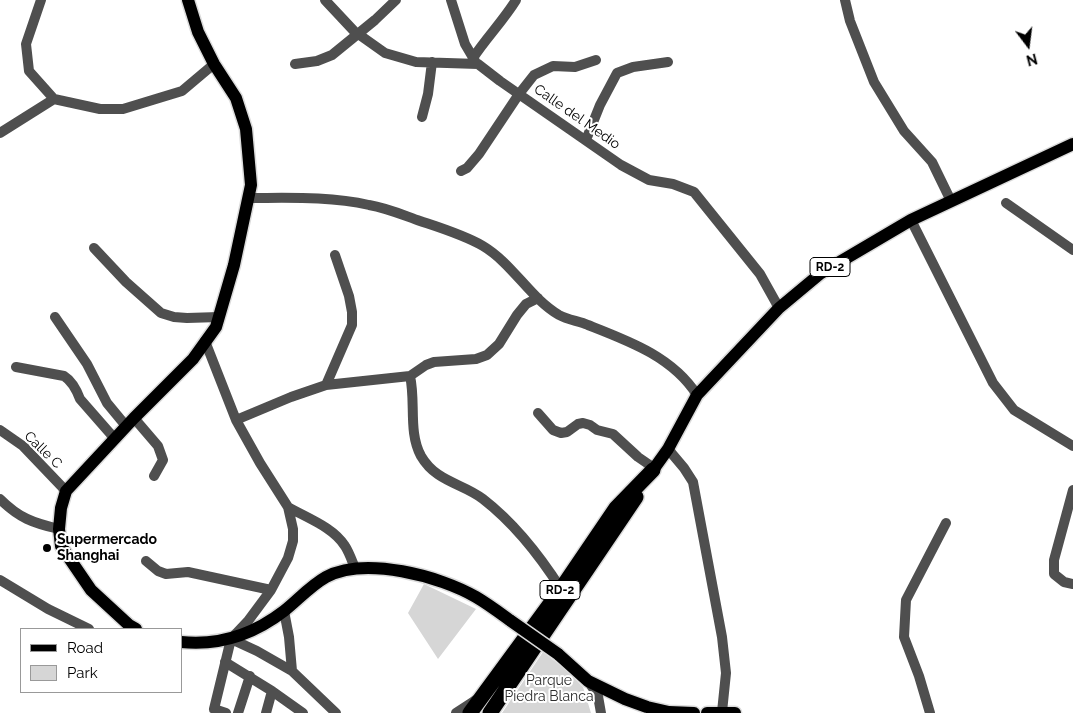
<!DOCTYPE html>
<style>
body{margin:0}
#map{position:relative;width:1073px;height:713px;overflow:hidden;background:#fff;font-family:Raleway,sans-serif}
canvas{display:block}
.legend{position:absolute;left:20px;top:628px;width:162px;height:65px;box-sizing:border-box;background:#fff;border:1px solid #999;margin:0;padding:6px 9px;list-style:none;font-size:15px;color:#000}
.legend li{display:flex;align-items:center;gap:10px;height:25px}
.legend b{width:25px;border:1px solid #999}
.north{position:absolute;left:1003px;top:20px;width:50px;height:50px;-webkit-text-stroke:4px #fff;paint-order:stroke;rotate:165deg;font-size:14px;font-weight:700;line-height:20px;text-align:center;color:#000}
.north::after{content:'';display:block;margin:auto;width:18px;height:22px;background:#000;clip-path:polygon(50% 0,100% 100%,50% 72%,0 100%)}
</style>
<div id="map">
<canvas width="1073" height="713"></canvas>
<ul class="legend">
<li><b style="height:6px;background:#000"></b>Road</li>
<li><b style="height:14px;background:#d6d6d6"></b>Park</li>
</ul>
<div class="north">N</div>
</div>
<script>
const ctx = document.querySelector('canvas').getContext('2d');
ctx.lineJoin = 'round';
function paint(path, color) {
  ctx.fillStyle = color;
  ctx.fill(path, 'evenodd');
}
function strokePath(path, color, width, dash) {
  ctx.strokeStyle = color;
  ctx.lineWidth = width;
  ctx.lineCap = dash ? 'butt' : 'round';
  ctx.setLineDash(dash || []);
  ctx.stroke(path);
}
function label(font, color, halo, rows, align = 'center') {
  ctx.font = font + ' Raleway,sans-serif';
  ctx.lineWidth = 4;
  ctx.setLineDash([]);
  ctx.textBaseline = 'middle';
  ctx.strokeStyle = halo;
  ctx.fillStyle = color;
  for (const [text, x, y, turn = 0] of rows) {
    ctx.save();
    ctx.translate(x, y);
    ctx.rotate((+turn || 0) * Math.PI / 180);
    ctx.textAlign = isNaN(turn) ? turn : align;
    if (halo) ctx.strokeText(text, 0, 0);
    ctx.fillText(text, 0, 0);
    ctx.restore();
  }
}
const green = new Path2D(`
 M424 584 476 609 438 659 408 613Z
 M543 652 565 669 583 687 591 713H502Z`);
const minor = new Path2D(`
 M41 0 26 44 29 71 54 99 100 109H123L182 91 214 64
 M325 0 354 31 385 53 416 62 478 64 500 81 621 165 649 180 673 184 694 192 760 274 779 308
 M451 0 465 44 475 61
 M845 0 850 21 874 82 904 131 932 162 951 201
 M473 58C486 38 503 21 516 0
 M295 64 317 61 332 55 375 20 396 0
 M422 117 428 94 432 62
 M0 133 54 99
 M586 140 600 105 617 73 633 67 668 62
 M461 171 467 168 479 154 519 94 534 75 553 66 575 67 596 60
 M248 198C288 198 330 196 369 205 387 208 403 215 420 221 441 228 464 235 483 246 513 264 530 298 559 315 568 320 579 321 588 325 629 341 673 357 697 395
 M1006 203 1073 250
 M911 220 993 383 1014 410 1073 446
 M94 248 126 282 161 313 174 317 187 318 219 317
 M55 317 87 364 107 403 126 426
 M205 341 236 420 260 463 288 507 293 529V541L288 558 271 590 248 621 231 639 214 709 226 713
 M16 367 64 376C72 381 77 391 80 399L115 439
 M410 376C416 402 408 432 421 456 436 482 462 483 483 499 514 523 540 556 561 589
 M326 385 352 325V312L349 296 335 255
 M538 413 553 430 561 433 567 432 578 424 583 423 590 425 597 430 613 434 638 457 654 468
 M134 418 158 446 163 460 154 476
 M236 420 291 397 326 385 410 376 426 365 434 362 476 359 487 355 499 344 517 315 526 304 538 298
 M0 430 23 446 66 491
 M668 449 684 468 693 482 722 637 726 673 722 712
 M1073 490 1054 560V574L1064 582 1073 584
 M0 499C19 518 33 523 59 529
 M288 507C307 518 333 527 345 546 349 552 352 561 355 568
 M146 561 158 571 166 574 188 572 271 590
 M0 580 48 609 89 629
 M284 611 289 637 292 671
 M231 639 257 651 292 671 336 713
 M225 662 272 691 303 713
 M589 682 598 696 601 713
 M238 713 250 676
 M266 713 272 691
 M456 713 476 700
 M930 713 919 676 904 637 906 600 946 523`);
const major = new Path2D(`
 M653 470 668 449 697 395 779 308 821 273 911 220 1073 144
 M136 629 129 625 91 590 61 546 59 529 61 508 66 491 134 418 193 359 216 327 234 265 251 185 246 129 236 98 214 64 198 32 188 0
 M181 642C219 646 254 634 284 611 298 600 310 586 326 577 365 556 440 576 476 597 488 604 500 613 511 621
 M558 654 588 681 625 699 647 707 669 712 694 713
 M707 713H735`);
const highway = new Path2D(`
 M470 713 561 589 616 508 653 470
 M490 713 636 497`);
const majorBridge = new Path2D(`
 M511 621 558 654`);
const markers = [
 [47,548,5,"#000"]
];
const shields = [
 [830,267,40],
 [560,590,40]
];
const shieldNames = [
 ["RD-2",830,267],
 ["RD-2",560,590]
];
const streetNames = [
 ["Calle del Medio",577,117,35],
 ["Calle C",43,450,44]
];
const poiNames = [
 ["Supermercado",57,540],
 ["Shanghai",57,556]
];
const parkNames = [
 ["Parque",549,681],
 ["Piedra Blanca",549,697]
];
paint(green, '#d6d6d6');
strokePath(major, '#dbdbdb', 15);
strokePath(highway, '#dbdbdb', 18);
strokePath(minor, '#4f4f4f', 10);
strokePath(major, '#000', 12);
strokePath(highway, '#000', 15);
strokePath(majorBridge, '#dbdbdb', 15, []);
strokePath(majorBridge, '#000', 12);
for (const [x, y, r, color] of markers) {
  const dot = new Path2D();
  dot.arc(x, y, r, 0, 2 * Math.PI);
  ctx.fillStyle = color;
  ctx.fill(dot);
  strokePath(dot, '#fff', 2);
}
for (const [x, y, w] of shields) {
  const box = new Path2D();
  box.roundRect(x - w / 2, y - 9.5, w, 19, 4);
  ctx.fillStyle = '#fff';
  ctx.fill(box);
  strokePath(box, '#000', 1);
}
label('bold 12px', '#000', null, shieldNames);
label('14px', '#000', '#fff', streetNames);
label('bold 14px', '#000', '#fff', poiNames, 'left');
label('14px', '#2d2d2d', '#fff', parkNames);
</script>
